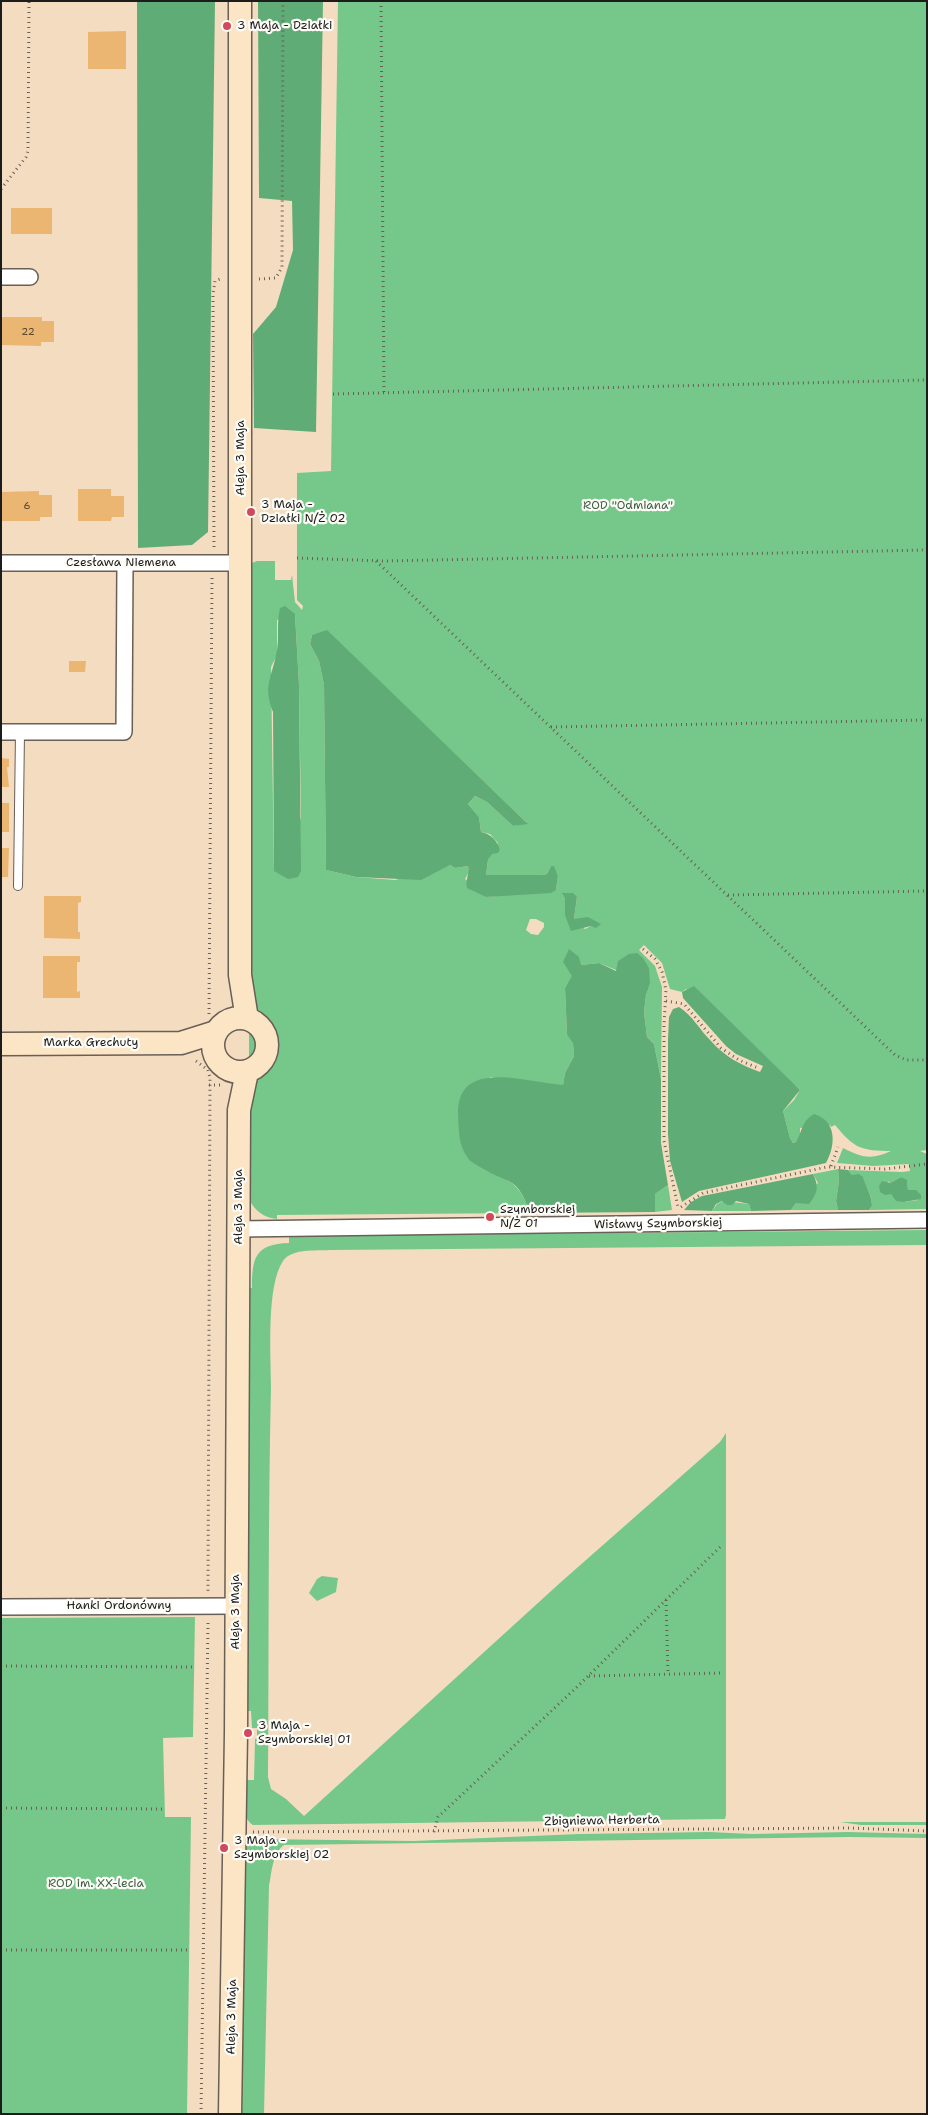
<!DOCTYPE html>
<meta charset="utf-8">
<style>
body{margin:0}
#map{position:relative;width:928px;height:2115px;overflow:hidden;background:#f4dcc1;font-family:"Shantell Sans",sans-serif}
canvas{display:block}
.frame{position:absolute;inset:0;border:2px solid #1c1c1c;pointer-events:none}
</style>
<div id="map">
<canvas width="928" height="2115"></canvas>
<div class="frame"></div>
</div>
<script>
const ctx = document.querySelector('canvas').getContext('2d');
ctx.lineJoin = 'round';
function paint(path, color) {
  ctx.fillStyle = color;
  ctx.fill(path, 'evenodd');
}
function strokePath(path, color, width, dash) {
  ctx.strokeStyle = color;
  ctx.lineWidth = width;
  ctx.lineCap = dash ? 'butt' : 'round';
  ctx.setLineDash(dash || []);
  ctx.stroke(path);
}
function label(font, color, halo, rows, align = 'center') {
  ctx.font = font + ' "Shantell Sans",sans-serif';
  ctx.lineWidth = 4.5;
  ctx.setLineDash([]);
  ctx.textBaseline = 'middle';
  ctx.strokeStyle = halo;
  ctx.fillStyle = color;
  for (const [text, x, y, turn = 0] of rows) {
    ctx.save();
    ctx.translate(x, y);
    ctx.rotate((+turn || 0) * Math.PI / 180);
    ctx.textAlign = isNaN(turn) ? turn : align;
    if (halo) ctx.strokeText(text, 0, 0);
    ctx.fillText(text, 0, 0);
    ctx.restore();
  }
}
const green = new Path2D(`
 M338 1H927V1150L920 1151 927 1154V1209L869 1210 872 1206C872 1196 866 1187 863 1178L859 1175H852L848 1170 902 1172 910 1171 909 1164 873 1166 837 1163 843 1148C864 1159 873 1159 891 1151 861 1151 854 1148 835 1125L831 1127 830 1125 800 1128V1136L796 1142 793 1143 790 1138 783 1111 794 1100 800 1090 686 989 682 992 670 989 662 963 644 945 639 950 655 966 662 987 661 1079 654 1044 647 1037 644 1012 646 995 650 984 599 963 581 965 565 988 567 1035 573 1042 574 1056 565 1073 563 1086 490 1077 485 1170C512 1180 521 1186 530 1213L277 1215V1219C264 1218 254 1210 249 1199V564L257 561H275V580H291L292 575 295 602 302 610 303 606 297 600V473L331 471ZM295 614 299 685 301 818 274 871 271 667 277 655V620ZM317 634 428 728 527 823 513 826 487 802 475 796 468 804 479 817 481 832 490 834 498 843 488 860 486 875H542L547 874 551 866H553L558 876 556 890 486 897 465 879 469 872 468 866 455 868 450 865 395 880 356 877 326 870 324 685 319 661 310 644 312 635ZM577 897 574 919 591 926 585 929 565 915V898ZM530 919H536L544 923V927L538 935 531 934 526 930ZM901 1177 907 1181 908 1190 918 1200 904 1202 891 1194 888 1181 890 1183Z
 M838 1169 839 1181 836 1201 838 1210H791L796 1203 818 1183 813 1174Z
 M668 1185 672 1210 655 1212V1194Z
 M723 1201 749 1204 751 1211H712L717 1204Z
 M927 1230V1245L329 1250C316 1251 292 1248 283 1261 266 1286 271 1356 271 1387 268 1517 269 1647 268 1777L271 1789 286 1799 304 1816 561 1582 720 1442 726 1433V1815L725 1819 253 1825C239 1816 244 1795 244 1780H254L255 1739 257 1738V1728H252L251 1711H245L247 1288H252C252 1258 255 1244 289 1243V1236Z
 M322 1576 338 1578 336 1592 317 1601 309 1593 317 1579Z
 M195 1617 193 1737 163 1738 165 1817H191L187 2114H1V1618Z
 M840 1822H927V1825H861Z
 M709 1832 752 1834 848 1832 927 1834V1838L849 1837 284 1845C272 1854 272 1872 269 1886L264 2114H240L244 1849 248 1843 255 1839 414 1841 579 1834Z`);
const forest = new Path2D(`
 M215 1 208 532 192 545 138 548 137 2Z
 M258 1H323L316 432 254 428 253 334 276 307 293 250 292 201 259 198Z
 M285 606 295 614 299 685 301 871 298 877 288 879 274 871 273 712C263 686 271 680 276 655 280 640 276 624 280 608Z
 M327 630 528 824 513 826 487 802 475 796 468 804 479 817 481 832C491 834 497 840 500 850L498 853 492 854 488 860 486 875H542L547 874 551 866H554L558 876 556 890 551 893 486 897 467 888C465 879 470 874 468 866L455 868 450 865 421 880 356 877 326 870 324 685 319 661 310 644 312 635Z
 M562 893H573L577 897 574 919 588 917 601 924 596 928 591 926 571 931 565 915V898Z
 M569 949 579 957 581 965 599 963 616 971 618 961 629 954 637 953 643 958 649 968 650 984 646 995 644 1012 647 1037 654 1044 661 1079V1143L668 1185 655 1194V1212L530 1213C517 1174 508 1185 480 1167 476 1164 470 1162 468 1158 458 1145 459 1130 458 1114 457 1057 528 1083 563 1085L565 1073 574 1056 573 1043 567 1035 565 988 572 976 563 962Z
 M694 986 800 1090 783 1111 790 1138 793 1143 796 1142C803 1130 801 1122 814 1114 837 1121 836 1145 826 1163L699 1191 682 1202 670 1161 668 1134V1039L669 1017 673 1009 679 1007C693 1016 699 1029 711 1041 725 1057 741 1065 760 1072L763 1066 736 1054 726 1046 683 998 682 992Z
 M838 1169 848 1170 852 1175 859 1174 863 1177C866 1187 872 1196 872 1206L869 1210H838L836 1201 839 1181Z
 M813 1174C819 1186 818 1193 809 1204L796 1203 791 1210 751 1211 749 1204 736 1201 732 1205H727L722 1201 716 1204 712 1211 684 1210 691 1202 702 1196Z
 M901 1177 907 1180 908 1190H916L921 1195V1199L904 1202 896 1201 891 1194 885 1195 880 1192 879 1186 882 1181 890 1183Z`);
const building = new Path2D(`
 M126 31V69H88V32Z
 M11 208H52V234H11Z
 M1 317H42V321H54V342H41V346L1 345Z
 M78 489H111V496H124V517H112L111 521H78Z
 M39 491V495H52V517H40V521H1V492Z
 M69 661H86L85 672H69Z
 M1 758 9 759V767H7L9 787H1Z
 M1 803H9V832H1Z
 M1 848H9L8 877H1Z
 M44 896H81V902L78 903V932H80V939L44 938Z
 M43 956H80V962H77V992L80 991V998H43Z`);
const path = new Path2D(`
 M381 1 384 393
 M1 189 26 157 28 151 29 1
 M259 279 276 278 282 267 283 1
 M333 394 927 380
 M214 547 213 294 215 281 220 279
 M297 558 385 561 927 550
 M376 561 895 1055 906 1060H927
 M551 727 927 720
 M728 895 927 891
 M643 949 655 959 662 972 666 990 664 1025V1141L678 1207
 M666 1001 684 1004 721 1048 739 1060 758 1068
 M209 1014 212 578
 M196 1061 208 1070 210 1078 208 1591
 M209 1085H224
 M831 1166 838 1147
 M681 1207 703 1193 827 1167 885 1169 927 1164
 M666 1600 668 1674
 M1 1666 194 1667
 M589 1676 721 1673
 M1 1808 165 1809
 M253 1832 850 1828 927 1831
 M434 1832 438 1817 578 1686 720 1547
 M1 1950H190
 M201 2114 208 1622`);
const lane = new Path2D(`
 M18 886 20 732`);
const street = new Path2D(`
 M1 277H30
 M1 563H241
 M1 732H124L125 563
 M238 1229 927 1220
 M1 1607 237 1606`);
const secondary = new Path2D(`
 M240 1V975L247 1019
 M213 1045a27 27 0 1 1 54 0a27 27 0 1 1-54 0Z
 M1 1044 181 1043 216 1032
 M230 2114 236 1733 239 1110 247 1072`);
const markers = [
 [227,26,5,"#d1495b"],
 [251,512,5,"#d1495b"],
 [490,1217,5,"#d1495b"],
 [248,1733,5,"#d1495b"],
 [224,1848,5,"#d1495b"]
];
const numberNames = [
 ["22",28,332],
 ["6",27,506]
];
const poiNames = [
 ["3 Maja - Działki",237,26],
 ["3 Maja -",261,505],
 ["Działki N/Ż 02",261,519],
 ["Szymborskiej",500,1210],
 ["N/Ż 01",500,1224],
 ["3 Maja -",258,1726],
 ["Szymborskiej 01",258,1740],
 ["3 Maja -",234,1841],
 ["Szymborskiej 02",234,1855]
];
const streetNames = [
 ["Aleja 3 Maja",241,458,-90],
 ["Czesława Niemena",121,563],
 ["Marka Grechuty",91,1043],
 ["Aleja 3 Maja",239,1207,-90],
 ["Wisławy Szymborskiej",658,1224,-1],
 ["Hanki Ordonówny",119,1606],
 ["Aleja 3 Maja",236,1612,-90],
 ["Zbigniewa Herberta",602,1821,-1],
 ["Aleja 3 Maja",232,2017,-89]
];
const parkNames = [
 ["ROD \"Odmiana\"",628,506],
 ["ROD im. XX-lecia",96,1884]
];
paint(green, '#76c88a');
paint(forest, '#60ac76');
paint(building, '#eab671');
strokePath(lane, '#685f56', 10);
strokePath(street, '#685f56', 18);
strokePath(secondary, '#685f56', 25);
strokePath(path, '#685f56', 3, [1, 4]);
strokePath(lane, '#fff', 8);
strokePath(street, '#fff', 15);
strokePath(secondary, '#fce5c4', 22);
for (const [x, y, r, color] of markers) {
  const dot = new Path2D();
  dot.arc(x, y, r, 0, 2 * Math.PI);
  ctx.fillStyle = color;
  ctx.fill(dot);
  strokePath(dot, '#fdfcf7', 2);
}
label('10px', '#504231', null, numberNames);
label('12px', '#1c1c1c', '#fdfcf7', poiNames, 'left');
label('12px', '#1c1c1c', '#fdfcf7', streetNames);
label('12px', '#406148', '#fdfcf7', parkNames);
</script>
